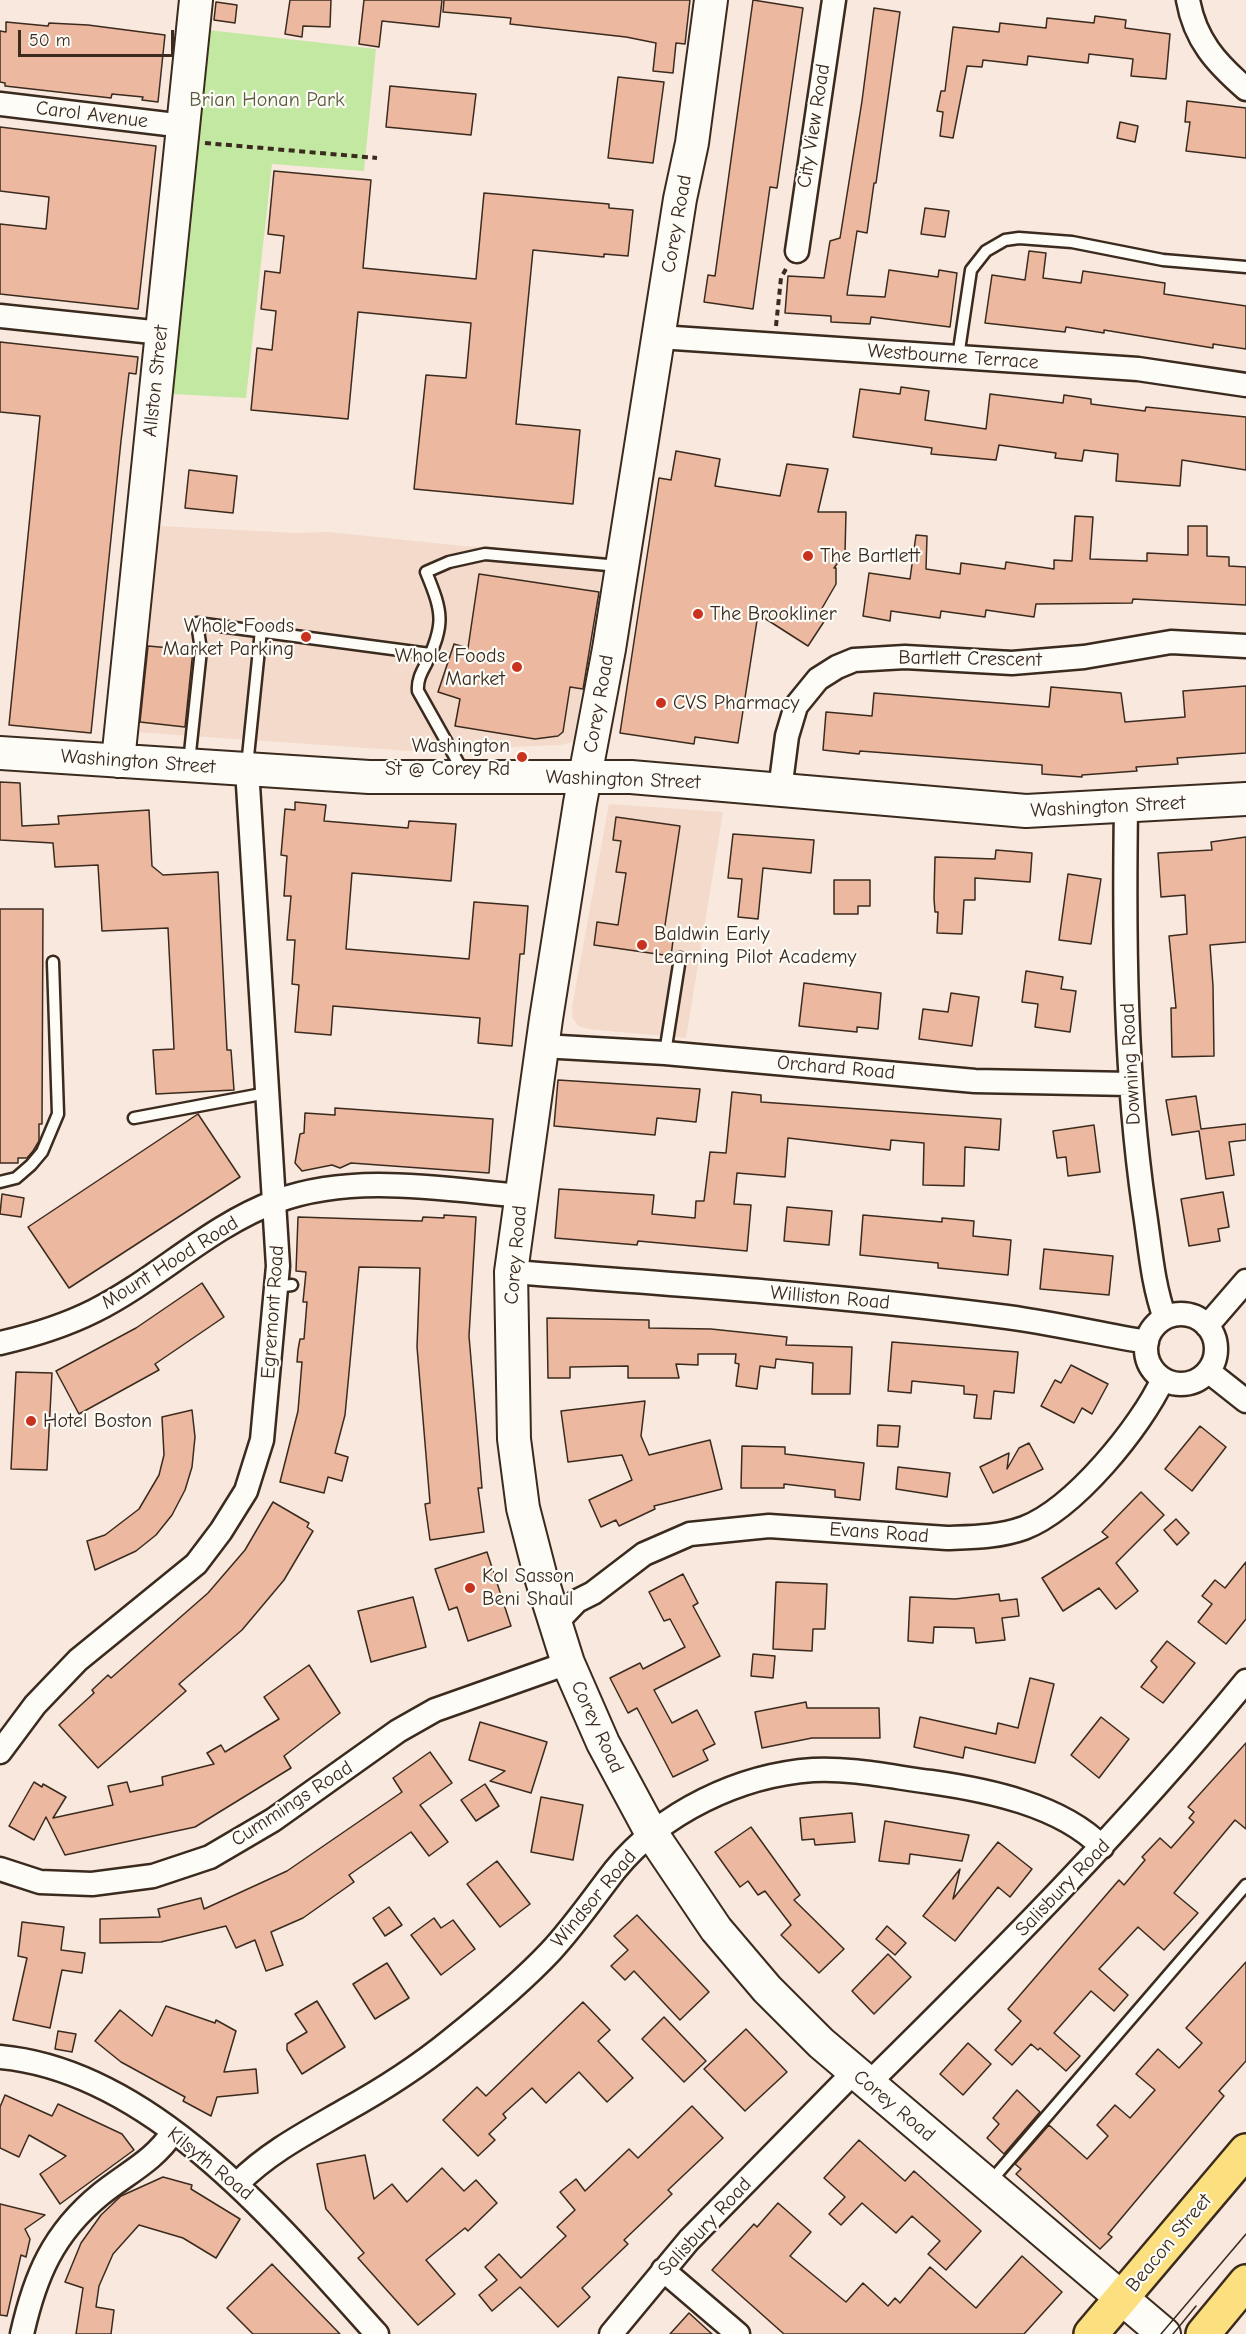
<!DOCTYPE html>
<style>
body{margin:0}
#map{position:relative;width:1246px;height:2334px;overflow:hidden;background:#f8e8dd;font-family:"Comic Neue",sans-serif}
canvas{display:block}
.scale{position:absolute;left:18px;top:30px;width:156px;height:27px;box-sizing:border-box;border:3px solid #3b2a1e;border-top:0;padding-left:8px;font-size:18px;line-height:21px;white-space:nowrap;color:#3b2a1e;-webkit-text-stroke:4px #fdfcf7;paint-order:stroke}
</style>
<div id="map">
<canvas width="1246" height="2334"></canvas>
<div class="scale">50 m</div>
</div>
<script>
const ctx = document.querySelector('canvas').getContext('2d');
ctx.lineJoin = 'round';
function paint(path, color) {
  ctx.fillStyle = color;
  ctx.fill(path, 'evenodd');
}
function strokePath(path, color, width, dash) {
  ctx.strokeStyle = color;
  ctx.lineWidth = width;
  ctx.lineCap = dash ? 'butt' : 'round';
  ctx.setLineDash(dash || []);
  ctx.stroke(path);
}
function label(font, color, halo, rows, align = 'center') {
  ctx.font = font + ' "Comic Neue",sans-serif';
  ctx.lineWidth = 4.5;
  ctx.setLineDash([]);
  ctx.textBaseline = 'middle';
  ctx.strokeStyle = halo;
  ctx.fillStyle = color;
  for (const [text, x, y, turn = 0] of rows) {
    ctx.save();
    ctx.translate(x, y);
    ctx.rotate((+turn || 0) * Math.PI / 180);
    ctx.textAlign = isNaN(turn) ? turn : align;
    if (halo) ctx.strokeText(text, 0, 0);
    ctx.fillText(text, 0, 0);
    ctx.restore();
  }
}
const built = new Path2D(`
 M158 526 296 533 329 532 463 546 605 556 573 742 560 745 410 751 135 732Z
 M609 804 723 812 686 1038 588 1029 579 1026 573 1019 572 1007Z`);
const green = new Path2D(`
 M208 30 376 49 364 171 272 164 246 398 173 394Z`);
const building = new Path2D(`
 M290 0H331L330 27 303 26 302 37 285 34Z
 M364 0H442L439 27 382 21 379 47 359 44Z
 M444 0H690L685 44 676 43 673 73 653 71 656 43 626 37 510 24 511 18 443 12Z
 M753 0 803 8 777 188 770 187 753 309 704 302 708 275 715 276Z
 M216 2 237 5 235 23 214 20Z
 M874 8 900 12 876 183H874L867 233 857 231 847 295 885 297 889 270 938 277 939 270 957 273 950 327 871 317 870 324 831 322V316L785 313 788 276 824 278 830 241 840 238 862 101Z
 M1095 16 1126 20 1125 28 1170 34 1166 79 1131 76 1133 59 1089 54 1088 63 1028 56 1027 65 983 60 982 67 967 66 953 138 940 136 943 112 937 111 941 91H945L953 27 999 32 1000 23 1046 28 1047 18 1094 23Z
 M6 22 48 26 49 23 88 25 165 35 158 102 142 100 143 97 112 94 111 98 5 86V83L0 82V31L6 32Z
 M618 77 664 82 653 163 608 158Z
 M390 86 476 94 471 135 386 127Z
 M1187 101 1246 108V158L1186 151 1190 122H1185Z
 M1120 122 1138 126 1135 142 1117 138Z
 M0 127 156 146 138 309 0 294V224L46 229 49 197 0 191Z
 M274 171 371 180 363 268 476 279 484 193 609 204V208L633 210 628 256 604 254V257L533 250 516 424 580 430 573 504 414 489 426 375 466 378 471 323 358 312 348 419 251 410 257 348 272 350 276 311 261 309 265 271 280 273 284 236 268 234Z
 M925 208 949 211 945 237 921 234Z
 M1029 251 1046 253 1043 278 1081 283 1083 271 1165 283 1164 294 1246 306V349L1213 344V348L1104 330V333L1066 327 1065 332 985 323 992 275 1025 280Z
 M0 342 138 357 136 374 129 373 121 441 91 733 9 725 40 416 0 412Z
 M901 387 929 391 925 420 986 429 990 394 1063 403 1064 395 1091 399V404L1145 411 1146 407 1246 417V470L1182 460 1180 486 1129 482 1116 481 1118 454 1084 450 1082 461 1055 458 1056 453 999 445 996 460 931 454 932 448 853 437 860 389 900 394Z
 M676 451 720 459 715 486 780 496 787 464 828 469 818 512H846L845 553 834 568H836V584L821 610 827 617 808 646 758 614 738 743 695 737 694 744 620 733 659 478 671 480Z
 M189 470 237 476 233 513 185 508Z
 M1075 516 1093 517 1090 559 1147 561V553L1188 555V526H1207V556L1229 557V566L1246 567V605L1133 599 1132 603 1036 604 1034 617 986 610 985 617 941 611 940 618 891 611 890 621 863 616 869 573 910 579 916 535 927 536 926 569 960 574 961 563 1005 569 1006 562 1054 569V560L1072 561Z
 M479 574 599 592 583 689 570 687 563 732 558 736 535 739 455 726 460 699 438 692 454 644 468 648Z
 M148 646 193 650 185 727 140 722Z
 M1246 686V753L1177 758 1178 764 1136 767 1137 771 1082 775V777L1042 774V765L860 751 859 754 823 750 826 712 872 716 874 693 1049 707 1051 687 1121 693 1125 722 1185 717 1183 691Z
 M0 782 20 783 22 826 59 824 58 816 149 810 152 866 163 875 218 872 227 1050H231L234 1090 156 1094 153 1050 174 1049 168 928 102 931 98 865 55 867 53 843 0 840Z
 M295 802 326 805 324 821 408 828 409 821 456 824 451 881 352 873 346 949 469 959 474 902 528 906 524 954H520L512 1046 478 1043 480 1018 333 1006 331 1035 295 1032 299 985 292 984 295 940H287L291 896H284L287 856 281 855 285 809 295 810Z
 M616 817 680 826 664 932 674 933 671 956 594 945 597 922 618 925 626 873 616 872 621 841 613 840Z
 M733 834 814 840 811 873 763 868 758 919 738 917 742 879 728 878Z
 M1246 837V942L1210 945 1213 986 1214 1056 1172 1057 1171 1008H1176L1169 936 1187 934 1185 895 1161 897 1158 853 1212 850 1211 842Z
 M996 850 1032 853 1030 882 975 878V900H964L962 934 937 933 938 912H935L934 899 935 857 995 859Z
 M1068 874 1101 879 1091 944 1059 940Z
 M834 880H870V906H858V914H834Z
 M0 909H43L42 1124H39V1141L33 1151 27 1158H18V1163H0Z
 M1026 971 1063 977 1061 989 1076 991 1070 1032 1035 1027 1038 1004 1022 1002Z
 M804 983 881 993 878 1029 857 1027V1032L799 1026Z
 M951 993 979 997 972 1046 919 1039 923 1009 948 1012Z
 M558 1080 700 1089 696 1122 657 1118 655 1135 554 1126Z
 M732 1092 761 1095V1102L1001 1119 999 1150 965 1147 964 1186 923 1185 924 1143 891 1140 890 1150 788 1138 785 1177 737 1173 734 1204 751 1205 747 1251 638 1241 637 1245 555 1238 559 1189 654 1195 652 1214 695 1218 696 1201H704L710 1152 726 1153Z
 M1196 1096 1201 1129 1246 1124V1140L1229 1142 1234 1175 1206 1179 1199 1131 1172 1135 1166 1100Z
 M335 1108 493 1119 489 1173 351 1163 340 1168 332 1165 302 1171 295 1163 300 1134 304 1133 305 1113 335 1115Z
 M198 1114 240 1177 69 1288 28 1227Z
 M1094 1125 1100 1172 1068 1176 1066 1157 1057 1158 1053 1131Z
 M1223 1192 1229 1227 1218 1229 1220 1241 1189 1246 1181 1199Z
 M2 1194 24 1198 21 1217 0 1214Z
 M787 1207 832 1211 829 1245 784 1241Z
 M444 1215 476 1217 469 1336 482 1488H478L484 1532 430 1540 425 1504 430 1503 417 1347 420 1268 359 1267 345 1415 335 1453 348 1457 342 1481 328 1477 324 1493 280 1482 298 1411 302 1362H297L298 1350 300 1339H304L307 1302H303L306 1272 296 1271 298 1217 422 1221 423 1217 444 1218Z
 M863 1215 942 1222V1218L974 1221 973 1236 1011 1240 1008 1275 938 1268V1263L860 1255Z
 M1044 1249 1113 1256 1109 1295 1040 1289Z
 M202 1283 224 1317 155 1364 159 1370 79 1414 56 1371 136 1328Z
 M547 1318 649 1320V1328L711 1329 787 1337 786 1345 852 1347 850 1394H812L813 1363 776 1359 775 1368 760 1366 757 1389 736 1386 739 1364 735 1363 736 1354H698V1365L676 1364 679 1378H628V1366L570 1367V1378H548Z
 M892 1342 1018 1352 1014 1393 994 1391 991 1419 974 1418 977 1395 964 1394V1386L912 1381 911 1393 888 1391Z
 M1071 1365 1108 1384 1092 1414 1082 1408 1074 1423 1041 1406 1055 1380 1061 1383Z
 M16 1372 52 1373 47 1470 11 1469Z
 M645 1401 641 1436 649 1455 710 1440 722 1489 654 1506 655 1509 619 1526 616 1520 601 1527 589 1500 632 1480 622 1455 568 1462 561 1411Z
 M192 1410 195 1437 192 1467 185 1490 172 1515 156 1535 136 1551 95 1570 87 1541 105 1535 139 1509 159 1475 164 1455 162 1417Z
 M878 1425 900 1426 898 1447 877 1446Z
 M1200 1426 1226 1447 1192 1491 1165 1469Z
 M1029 1443 1043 1469 993 1493 980 1467 1009 1453 1007 1469 1019 1448Z
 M742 1446 785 1447V1454L864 1463 860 1500 835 1497V1490L784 1484V1488H741Z
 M898 1467 950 1473 947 1497 896 1489Z
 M1141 1492 1164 1515 1116 1563 1138 1591 1116 1609 1099 1588 1063 1611 1042 1578 1108 1537 1102 1532Z
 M273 1502 309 1523 307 1527 313 1531 284 1580 242 1630 179 1684 186 1691 98 1768 59 1725 94 1693 92 1690 108 1675 111 1678 208 1593 245 1550Z
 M1176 1519 1189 1533 1177 1545 1164 1530Z
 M487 1552 511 1626 468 1641 457 1607 449 1610 435 1569Z
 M1246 1562V1619L1226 1644 1198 1622 1212 1604 1202 1596 1215 1580 1225 1588Z
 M683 1574 698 1603 693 1606 720 1656 654 1690 672 1723 697 1710 715 1744 703 1750 708 1760 673 1777 637 1708 628 1713 610 1678 640 1663 643 1669 685 1647 670 1619 664 1621 649 1592Z
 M776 1582 827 1584 825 1629H813L812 1651 773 1649Z
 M999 1594 1000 1601 1017 1599 1019 1616 1002 1618 1005 1640 976 1643 974 1628 934 1627 933 1643 908 1641 910 1597 955 1599Z
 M413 1597 426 1647 371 1662 358 1611Z
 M1167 1641 1195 1663 1163 1703 1141 1687 1157 1667 1151 1661Z
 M753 1654 775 1656 773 1678 751 1676Z
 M309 1665 340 1713 284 1756 291 1768 195 1827 65 1855 46 1817 34 1840 9 1826 34 1782 42 1787 43 1784 66 1797 53 1818 113 1805 108 1786 127 1782 130 1792 163 1785 162 1777 214 1764 207 1753 221 1745 225 1752 279 1719 264 1697Z
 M1030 1678 1054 1684 1035 1763 965 1747 963 1758 914 1747 920 1717 996 1734 998 1723 1018 1728Z
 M806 1702 807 1708H879L880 1738H812L762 1748 755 1712Z
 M1101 1717 1129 1739 1099 1778 1071 1755Z
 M480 1722 547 1742 531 1793 490 1781 505 1771 469 1760Z
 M1246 1743V1829L1235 1820 1174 1893 1198 1913 1164 1950 1138 1927 1099 1969 1128 1995 1114 2011 1091 1991 1054 2033 1080 2056 1066 2071 1040 2048 1038 2050 1031 2044 1012 2065 995 2050 1021 2021 1008 2009 1119 1880 1124 1885 1145 1860 1142 1857 1160 1838 1171 1848 1194 1822 1189 1818 1194 1812 1188 1807Z
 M430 1752 452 1783 420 1805 448 1842 429 1856 411 1832 349 1875 354 1882 303 1918 271 1932 283 1965 266 1971 255 1940 236 1948 226 1926 161 1942 100 1943V1919L160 1917 158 1909 201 1898 204 1909 287 1871 402 1792 393 1778Z
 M485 1784 499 1806 476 1821 461 1800Z
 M541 1797 583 1805 573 1860 531 1852Z
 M852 1813 855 1842 815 1845 814 1839 802 1840 800 1818Z
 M885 1821 969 1835 962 1861 910 1854 909 1864 879 1861Z
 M751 1827 800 1895 794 1900 844 1949 819 1973 781 1935 791 1925 765 1891 758 1895 748 1881 740 1887 715 1852Z
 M998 1842 1032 1869 1010 1897 998 1887 955 1941 923 1916 960 1869 953 1899Z
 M497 1861 530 1904 500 1927 467 1884Z
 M389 1907 402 1925 385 1936 373 1918Z
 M637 1915 709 1992 680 2020 634 1971 625 1980 611 1966 628 1950 614 1936Z
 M434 1918 441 1928 453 1920 475 1949 441 1975 411 1935Z
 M22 1922 64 1927 61 1950 85 1953 82 1973 62 1970 50 2028 13 2020 27 1958 18 1956Z
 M887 1926 906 1943 895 1955 876 1939Z
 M888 1954 911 1977 874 2014 852 1991Z
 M1246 1962V2061L1219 2091 1224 2096 1108 2234 1112 2237 1100 2249 1016 2174 1021 2169 1015 2164 1049 2125 1087 2159 1108 2136 1097 2125 1115 2105 1130 2118 1155 2090 1136 2074 1158 2049 1179 2068 1202 2043 1186 2028Z
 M387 1963 409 1998 375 2019 353 1984Z
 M317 2001 345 2047 302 2074 287 2050V2044L307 2032 295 2014Z
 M583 2002 610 2030 598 2041 633 2078 607 2102 579 2072 546 2103 532 2088 503 2114 506 2118 489 2134 495 2140 478 2156 443 2120 477 2087 486 2096Z
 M166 2006 215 2023 216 2020 236 2031 224 2072 256 2069 258 2093 217 2097 211 2116 183 2101 185 2097 121 2062 95 2041 120 2010 152 2036Z
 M664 2017 706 2061 684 2082 642 2039Z
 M746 2029 787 2072 745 2111 704 2069Z
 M58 2031 76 2034 72 2052 55 2049Z
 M968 2043 991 2064 963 2095 940 2074Z
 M1017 2090 1040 2112 1004 2154 987 2138 999 2124 993 2118Z
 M5 2095 52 2116 58 2104 122 2134 134 2150 60 2204 40 2174 66 2156 29 2135 19 2157 0 2148V2107Z
 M692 2106 723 2138 668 2190 672 2194 624 2240 628 2244 582 2288 590 2297 558 2327 520 2287 492 2311 479 2295 497 2280 485 2267 499 2254 521 2278 566 2236 557 2227 575 2210 560 2192 576 2179 585 2191 629 2149 638 2158Z
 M859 2140 905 2181 914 2171 981 2231 946 2270 928 2254 940 2241 912 2216 896 2233 862 2203 841 2225 829 2214 845 2197 824 2178Z
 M365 2155 374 2199 392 2184 407 2202 442 2168 464 2191 476 2180 497 2203 468 2231 465 2228 426 2260 455 2294 418 2325 358 2258 364 2253 326 2209 317 2164Z
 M163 2177 192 2185 191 2189 240 2219 216 2258 183 2238 139 2225 113 2254 99 2286 96 2307 114 2310 111 2334H76L83 2288 65 2282 81 2243 101 2215 121 2196Z
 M778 2203 811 2232 790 2256 846 2302 863 2283 888 2306 895 2298 900 2303 930 2267 976 2308 1022 2256 1062 2292 1024 2334H784L712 2270 754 2224 757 2227Z
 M0 2204 45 2215 25 2229 30 2239 26 2257 21 2255 7 2316 0 2315Z
 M272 2264 340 2334H253L227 2308Z
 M689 2313 712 2334H670Z`);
const path = new Path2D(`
 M205 143 377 158
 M776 326 781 278 787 267`);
const lane = new Path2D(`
 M958 357 971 270 986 251 1005 240 1019 238 1072 242 1163 260 1246 267
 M189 762 201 650 197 623 430 654
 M247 766 261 630
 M464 773 418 691C417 681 421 673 426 664 445 624 443 613 426 572L449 562 485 554 619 566
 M665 1053 680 958
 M134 1118 267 1093
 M0 1182 16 1178 31 1165 42 1152 58 1114 53 962
 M276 1287 292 1285
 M990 2182 1246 1885`);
const street = new Path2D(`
 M1188 0C1195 40 1216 63 1246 89
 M0 104 184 126
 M797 251 834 0
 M0 316 162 333
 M659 337 1138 369 1246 385
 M780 790 787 736 796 706 818 679 837 667 854 660 905 657 1012 663 1084 657 1171 642 1246 646
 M1126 807C1124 941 1125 1075 1144 1207 1150 1244 1152 1283 1165 1318
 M542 1046 665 1053 975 1081 1130 1084
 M511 1272C674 1284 837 1295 999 1316 1049 1322 1098 1334 1147 1342
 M1146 1349a35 35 0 1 1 70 0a35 35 0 1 1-70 0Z
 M1207 1326 1246 1281
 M0 1343C31 1336 66 1325 94 1311 158 1279 209 1226 277 1201 354 1173 441 1189 521 1196
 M1208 1371 1246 1401
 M556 1623 577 1601 593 1593 644 1554 690 1534 769 1526 947 1538C973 1537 999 1537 1024 1528 1074 1509 1141 1427 1163 1379
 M0 1752 35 1705 78 1660 196 1564 221 1531 246 1491 262 1440 278 1266 247 769
 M0 1869 40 1882 92 1884 153 1876 210 1857 273 1820 398 1731 435 1710 568 1663
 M0 2057C154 2071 280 2227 377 2334
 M868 2084C999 1955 1129 1824 1246 1681
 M238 2183C269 2152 306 2133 344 2111 382 2090 418 2067 451 2040 486 2012 521 1983 551 1951 575 1925 594 1897 615 1870 662 1812 740 1775 813 1770 852 1768 892 1777 931 1782 987 1790 1061 1805 1102 1847
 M663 2270 738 2334
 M22 2334C35 2276 53 2233 101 2194 127 2173 154 2161 173 2132
 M611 2334 689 2240 854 2072`);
const secondary = new Path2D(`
 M711 0 692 143 680 199 609 649 580 803 546 1019 511 1272 514 1439 523 1508 540 1574 568 1663 603 1743 652 1834 716 1929 767 1989 821 2043 1164 2334
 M0 753 369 777H631L1026 811 1246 799
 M118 761 196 0`);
const primary = new Path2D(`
 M1091 2334 1246 2151
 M1203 2334 1246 2282`);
const tram = new Path2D(`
 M1161 2334 1246 2234
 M1173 2334 1196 2306`);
const markers = [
 [808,556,6,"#c8321e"],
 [698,614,6,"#c8321e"],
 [306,637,6,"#c8321e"],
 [517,667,6,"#c8321e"],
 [661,703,6,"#c8321e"],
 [522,757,6,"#c8321e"],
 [642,945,6,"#c8321e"],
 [31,1421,6,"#c8321e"],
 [470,1588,6,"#c8321e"]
];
const parkNames = [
 ["Brian Honan Park",267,100]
];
const streetNames = [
 ["Carol Avenue",92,115,7],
 ["City View Road",814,126,-81],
 ["Corey Road",677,224,-80],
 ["Westbourne Terrace",953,357,4],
 ["Allston Street",156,381,-84],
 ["Bartlett Crescent",970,659,1],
 ["Corey Road",599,704,-80],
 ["Washington Street",138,762,4],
 ["Washington Street",623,780,2],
 ["Washington Street",1108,807,-3],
 ["Downing Road",1131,1064,-93],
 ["Orchard Road",836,1068,5],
 ["Corey Road",516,1255,-85],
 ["Mount Hood Road",170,1263,-32],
 ["Williston Road",830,1298,5],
 ["Egremont Road",273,1312,-86],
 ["Evans Road",879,1533,4],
 ["Corey Road",597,1727,65],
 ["Cummings Road",292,1804,-33],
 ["Salisbury Road",1063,1888,-46],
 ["Windsor Road",594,1899,-50],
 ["Corey Road",894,2106,40],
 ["Kilsyth Road",210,2164,39],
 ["Salisbury Road",705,2227,-47],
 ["Beacon Street",1169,2243,-50]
];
const poiNames = [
 ["The Bartlett",820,556],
 ["The Brookliner",710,614],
 ["Whole Foods",294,626,"right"],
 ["Market Parking",294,649,"right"],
 ["Whole Foods",505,656,"right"],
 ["Market",505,679,"right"],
 ["CVS Pharmacy",673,703],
 ["Washington",510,746,"right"],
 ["St @ Corey Rd",510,769,"right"],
 ["Baldwin Early",654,934],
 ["Learning Pilot Academy",654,957],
 ["Hotel Boston",43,1421],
 ["Kol Sasson",482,1576],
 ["Beni Shaul",482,1599]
];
paint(built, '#f4daca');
paint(green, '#c3e8a2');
paint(building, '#ecb89f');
strokePath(building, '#3b2a1e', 1.5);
strokePath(lane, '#3b2a1e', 15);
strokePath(street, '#3b2a1e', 27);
strokePath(secondary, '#3b2a1e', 36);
strokePath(primary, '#3b2a1e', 38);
strokePath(path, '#3b2a1e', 4, [6, 4.5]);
strokePath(lane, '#fdfcf7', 10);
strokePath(street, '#fdfcf7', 22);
strokePath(secondary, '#fdfcf7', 32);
strokePath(primary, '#fce080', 33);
strokePath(tram, '#3b2a1e', 1.5);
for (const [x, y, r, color] of markers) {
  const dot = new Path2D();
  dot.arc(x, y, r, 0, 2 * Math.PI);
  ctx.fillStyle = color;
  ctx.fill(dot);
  strokePath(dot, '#fdfcf7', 2);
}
label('20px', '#5d5a3f', '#fdfcf7', parkNames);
label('20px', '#3b2a1e', '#fdfcf7', streetNames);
label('20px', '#3b2a1e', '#fdfcf7', poiNames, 'left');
</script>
